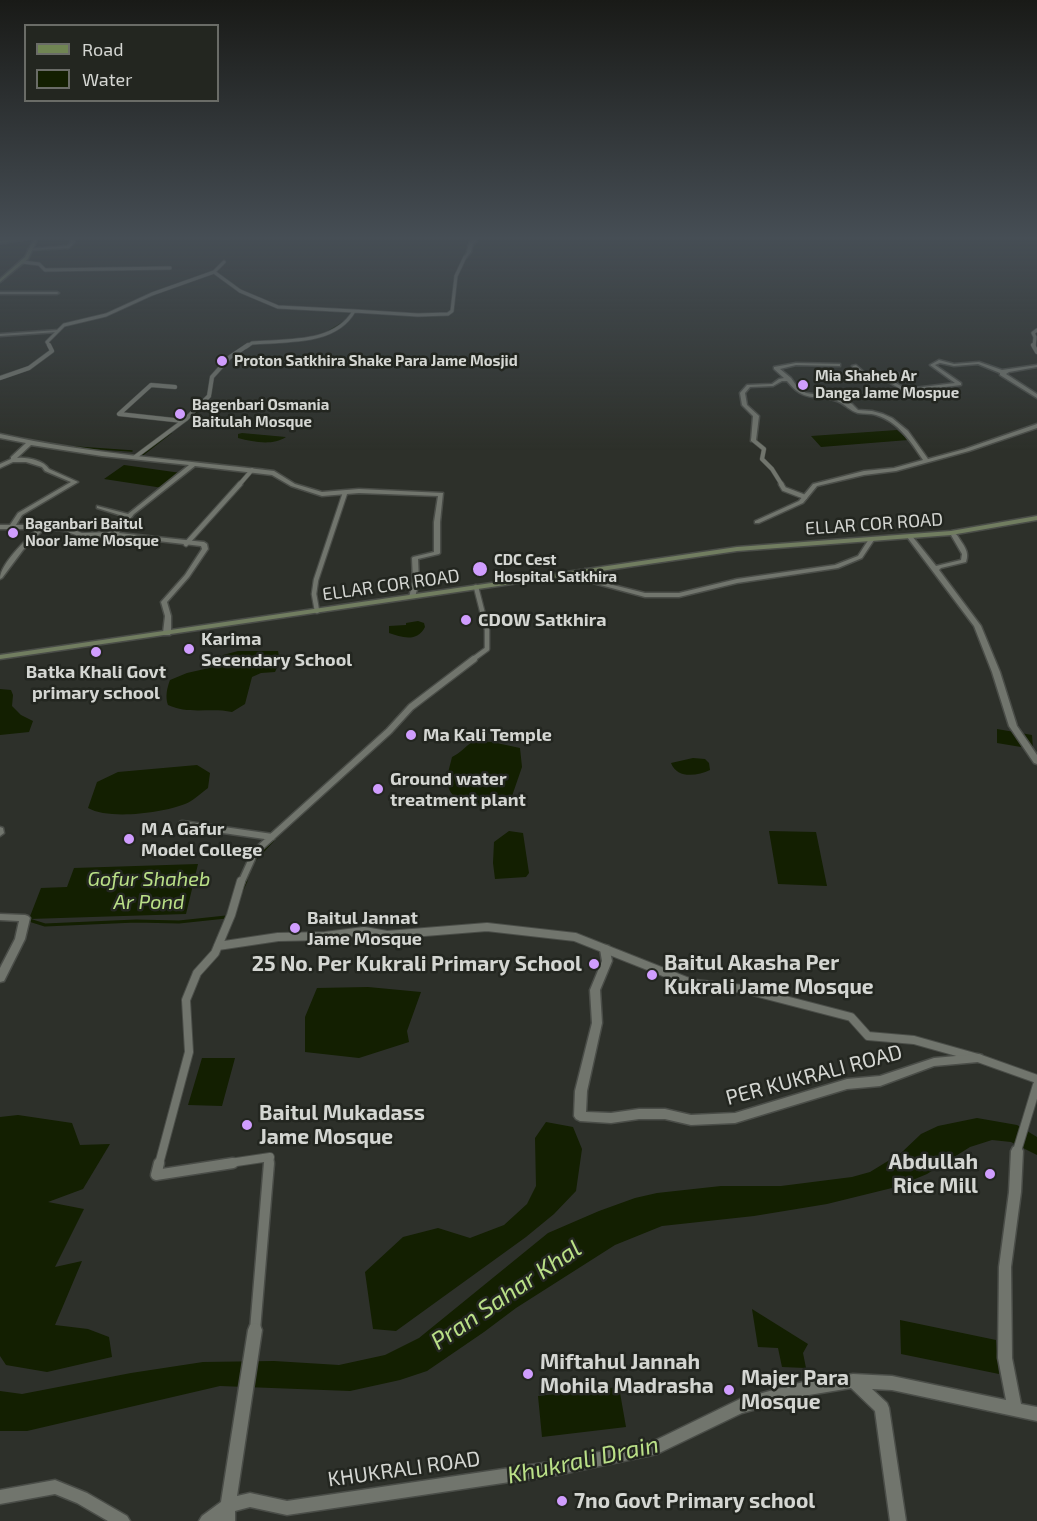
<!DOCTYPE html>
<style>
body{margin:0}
#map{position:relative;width:1037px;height:1521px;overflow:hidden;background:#2d302a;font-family:"Exo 2",sans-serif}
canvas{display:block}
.legend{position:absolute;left:24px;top:24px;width:195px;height:78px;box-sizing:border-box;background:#232620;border:2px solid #6a6c67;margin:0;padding:8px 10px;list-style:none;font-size:18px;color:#d4d6d2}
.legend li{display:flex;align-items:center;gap:12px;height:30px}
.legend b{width:30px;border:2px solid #6a6c67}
</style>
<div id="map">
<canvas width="1037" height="1521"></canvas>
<ul class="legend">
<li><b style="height:8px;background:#708553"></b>Road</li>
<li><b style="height:16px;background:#131f01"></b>Water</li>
</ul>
</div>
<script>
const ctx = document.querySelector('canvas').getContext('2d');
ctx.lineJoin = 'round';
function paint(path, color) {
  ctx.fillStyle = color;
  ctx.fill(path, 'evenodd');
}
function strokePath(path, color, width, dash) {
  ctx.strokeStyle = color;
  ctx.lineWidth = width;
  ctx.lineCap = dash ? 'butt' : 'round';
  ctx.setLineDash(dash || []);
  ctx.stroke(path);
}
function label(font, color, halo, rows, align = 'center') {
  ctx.font = font + ' "Exo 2",sans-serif';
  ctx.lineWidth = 5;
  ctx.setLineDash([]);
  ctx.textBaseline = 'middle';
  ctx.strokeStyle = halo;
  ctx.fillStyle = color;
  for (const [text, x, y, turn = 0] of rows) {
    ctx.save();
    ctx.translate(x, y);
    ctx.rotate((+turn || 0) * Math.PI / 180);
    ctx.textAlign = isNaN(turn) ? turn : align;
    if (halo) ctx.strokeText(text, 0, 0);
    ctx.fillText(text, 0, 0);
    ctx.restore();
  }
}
const water = new Path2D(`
 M897 430 908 440 821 447 811 436Z
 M242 433 286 437C272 446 254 442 238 438V434Z
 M124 465 181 473 163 488 104 479Z
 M418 621 424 623 425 627C417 643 401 637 389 633V626L406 625V623Z
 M238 651H278L280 661 275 672 261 673 252 677 245 704 232 712C211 707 190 715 168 705 165 697 167 688 170 680L187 673 218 666 223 655Z
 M0 689 11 690 13 695 12 706 21 715 33 721 29 732 0 735Z
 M997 729 1032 735 1033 749 997 743Z
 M474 741 492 742 520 748 522 767 512 796C508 798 504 801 500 803 484 810 451 805 448 785 446 776 450 766 452 757 461 753 465 746 474 741Z
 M693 758 705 759 709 763 710 770C697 776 677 779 671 763Z
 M197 765 210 773 208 788C201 793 193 801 185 804 162 813 109 820 88 808L97 782 118 772Z
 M509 831 523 833 529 873 526 877 495 879 493 863 494 842Z
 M769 831 816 832 827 886 778 884Z
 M198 864 186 914 29 919 41 888 67 887 74 868Z
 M368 987 421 992 407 1031 409 1042 359 1058 305 1052V1017L317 988Z
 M202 1058H235L222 1106 188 1105Z
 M18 1115 72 1123 80 1145 110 1144 83 1189 48 1202 84 1209 55 1267 82 1261 55 1325 88 1329 109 1337 112 1357 47 1372 6 1365 0 1356V1117Z
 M977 1118 1017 1125 1037 1137V1155L1011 1142 992 1140 970 1147 927 1174 896 1187 827 1204 754 1216 662 1226 615 1245 516 1308 484 1332 427 1371 400 1380 350 1391 220 1386 27 1431H0V1391L22 1394 131 1373 203 1362 274 1361 339 1365 385 1355 419 1338 548 1233 599 1211 635 1198 657 1193 721 1186H781L852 1177 870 1172 901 1153 921 1134 938 1126Z
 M546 1122 573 1127 582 1149 576 1191 554 1214 526 1237 396 1331 373 1329 365 1272 403 1237 438 1228 470 1238 504 1225 527 1204 536 1186 535 1138Z
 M752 1309 808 1344 803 1353 806 1368 782 1367 778 1348 758 1347Z
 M900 1320 996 1340 999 1374 901 1354Z
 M619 1387 626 1427 542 1437 538 1396Z`);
const streamFar2 = new Path2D(`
 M329 331 344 322
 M204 405 211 395
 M189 418 205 406
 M60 446 132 451
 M140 457 171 433`);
const streamFar1 = new Path2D(`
 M255 860 282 831
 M245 883 249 873`);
const stream = new Path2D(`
 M242 890 246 881
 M29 920 45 925 136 921 179 922 226 917`);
const minorFar5 = new Path2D(`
 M223 237 227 238
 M22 262 39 264 45 270 170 268
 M214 272 240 291 278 307 354 311
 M50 347 47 342 64 325 106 315 152 294 214 272 224 262
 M246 347 252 343C285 340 335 345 354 311L418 315 448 314 452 311 456 276 465 257
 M1034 347 1035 337 1033 333 1037 330`);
const minorFar4 = new Path2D(`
 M1033 345 1037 352
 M0 378 29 368 52 351 49 345
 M175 387 151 385 119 414 183 421
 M753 440 764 449 762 459 772 469 782 485
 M135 457 186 419 209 396 212 377 230 357 248 345
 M239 485 252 470`);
const minorFar3 = new Path2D(`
 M781 484 784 489 805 497
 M186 544 240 484
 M317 611 314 594 316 580 345 493
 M472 660 487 649V630L476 587`);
const minorFar2 = new Path2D(`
 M182 824 272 837
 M241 883 255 852 389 731 411 707 474 659`);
const minorFar1 = new Path2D(`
 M218 946 278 937 325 936 364 931 387 935 487 927 575 937 691 983 743 989 851 1017 868 1036 914 1040 978 1058 1037 1079
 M1017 1151 1037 1085
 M159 1164 189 1052 186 1000 197 973 215 953 231 915 241 881
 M223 1164 270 1157 269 1164`);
const minor = new Path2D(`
 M159 1163 156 1175 233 1163
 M255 1330 269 1163`);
const tertiary = new Path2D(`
 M68 237H72L75 242 69 248 30 250 28 249 67 246 71 242Z
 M473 237H477V241L473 244 471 252 466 258H464L467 252 469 243 473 240Z
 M0 292H57L59 293 57 294H0Z
 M59 330V331L57 332 0 336V334Z
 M939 360 954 364 979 362 1002 370 1037 365V367L1009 372 1006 374 1037 394V398L1000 375V373L978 364 954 366 940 363 935 365 961 383V385L905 392 887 381 898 379 895 375 865 376 852 366 856 365 866 374 898 373 904 380 894 382 906 389 955 383 930 365Z
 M796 363 840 364V366H838L796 365 780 369 791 378 798 388 806 393 839 398 852 404 858 410 872 411 883 414 892 418 908 431 928 459 965 449 1037 424V428L969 451 896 471 864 475 817 486 803 503 759 523H755V521L799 501 813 484 864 471 894 468 923 460C911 442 899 422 876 415 870 413 864 414 858 413 850 411 845 404 837 401 814 394 805 403 787 381H782L773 386 750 387 745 393 747 405 759 416 756 440 751 441 753 416 742 405 740 393 747 385 772 384 779 379 784 378 774 369V367Z
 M0 434C90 454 182 460 274 471L295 484 322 492 359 489 443 493 440 522V553L439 554 418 559 419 582 415 597 414 598H410L409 597 413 582 412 558 413 557 434 552V522L438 496 359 493 322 496 291 486 272 475 195 466 134 514 119 533 204 542 207 544 208 549 189 577 167 602 171 616V633L170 635H164L163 633 165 616 161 602 185 575 202 549 201 546 115 536 81 537 65 531 44 529 23 550 2 578 0 579C0 564 26 540 37 529H0V525H10L18 513 71 482 45 471 42 467 26 462H13L0 468V464L11 459V457L26 443 0 438ZM31 445 102 456 189 465 128 514 97 506V508L126 517 113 532 82 533 66 527 42 525H16L22 515 78 482 49 469C43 460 27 457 17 458Z
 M954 533 957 535C963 545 970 551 966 562L941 568 939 570 981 626 1000 672 1017 726 1037 755V764L1034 763 1009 726 992 672 974 626 907 537 910 535 912 536 936 566 961 560 962 554 951 535Z
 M871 538 874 540 862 558 838 568 737 583 679 597H645L593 583 588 580 582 571 585 569 587 570 592 578 597 581 645 593H679L737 579 835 565 858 556 869 539Z
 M0 827 3 828 4 833 0 836Z
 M0 914 25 915 28 916 30 918 25 939 4 981 0 982V968L15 939 19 921 0 920Z
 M605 945 609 946 612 961 600 990 602 1023 587 1091 586 1112 611 1113 639 1109H665L691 1115 735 1113 847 1079 880 1076 934 1058 978 1054 982 1055 983 1058 982 1061 978 1062 934 1066 880 1086 847 1089 735 1123 691 1125 665 1119H639L611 1123 580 1121 576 1119 574 1116 575 1091 592 1023 590 990 602 961 600 949 601 946Z
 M1017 1146 1021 1147 1023 1151 1021 1192 1011 1267 1012 1358 1021 1404 1037 1407V1421L892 1390 872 1389 887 1403 889 1408 906 1521H890L875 1411 851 1388 803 1396 742 1413 657 1454 557 1475 287 1515 250 1507 235 1511V1521H199L202 1516 221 1502 248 1330 250 1325 255 1323 260 1325 262 1330 237 1496 250 1493 287 1501 557 1461 656 1440 740 1399 803 1382 853 1374 892 1376 1006 1400 998 1358 999 1267 1009 1192 1011 1151 1013 1147Z
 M55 1480 87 1493 127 1516 130 1521H108L77 1503 55 1494 0 1504V1490Z`);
const secondary = new Path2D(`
 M35 237 38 238 28 259 0 282V279L25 257Z
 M1037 516V520L951 535 737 551 0 659V655L737 547 951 531Z`);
const primary = new Path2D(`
 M25 237H40L0 243V241Z`);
const markers = [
 [222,361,6,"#d09dfe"],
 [803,385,6,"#d09dfe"],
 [180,414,6,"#d09dfe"],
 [13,533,6,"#d09dfe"],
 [480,569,8,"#d09dfe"],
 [466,620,6,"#d09dfe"],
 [189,649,6,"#d09dfe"],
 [96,652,6,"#d09dfe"],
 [411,735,6,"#d09dfe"],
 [378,789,6,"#d09dfe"],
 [129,839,6,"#d09dfe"],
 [295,928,6,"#d09dfe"],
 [594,964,6,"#d09dfe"],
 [652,975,6,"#d09dfe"],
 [247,1125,6,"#d09dfe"],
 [990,1174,6,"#d09dfe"],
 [528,1374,6,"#d09dfe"],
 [729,1390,6,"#d09dfe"],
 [562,1501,6,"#d09dfe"]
];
const farPoinames = [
 ["Proton Satkhira Shake Para Jame Mosjid",234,361],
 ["Mia Shaheb Ar",815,376],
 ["Danga Jame Mospue",815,393],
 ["Bagenbari Osmania",192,405],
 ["Baitulah Mosque",192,422],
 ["Baganbari Baitul",25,524],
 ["Noor Jame Mosque",25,541],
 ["CDC Cest",494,560],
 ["Hospital Satkhira",494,577]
];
const streetNames = [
 ["ELLAR COR ROAD",874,524,-4],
 ["ELLAR COR ROAD",391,585,-8]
];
const poiNames = [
 ["CDOW Satkhira",478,620],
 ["Karima",201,639],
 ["Secendary School",201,660],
 ["Batka Khali Govt",96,672,"center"],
 ["primary school",96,693,"center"],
 ["Ma Kali Temple",423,735],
 ["Ground water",390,779],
 ["treatment plant",390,800],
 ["M A Gafur",141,829],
 ["Model College",141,850],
 ["Baitul Jannat",307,918],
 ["Jame Mosque",307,939]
];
const waterNames = [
 ["Gofur Shaheb",149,879],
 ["Ar Pond",149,902]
];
const nearPoinames = [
 ["Baitul Akasha Per",664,963],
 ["Kukrali Jame Mosque",664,987],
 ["25 No. Per Kukrali Primary School",582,964,"right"],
 ["Baitul Mukadass",259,1113],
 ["Jame Mosque",259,1137],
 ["Abdullah",978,1162,"right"],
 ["Rice Mill",978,1186,"right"],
 ["Miftahul Jannah",540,1362],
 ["Mohila Madrasha",540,1386],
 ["Majer Para",741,1378],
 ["Mosque",741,1402],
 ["7no Govt Primary school",574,1501]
];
const nearStreetnames = [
 ["PER KUKRALI ROAD",814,1075,-15],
 ["KHUKRALI ROAD",404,1469,-8]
];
const nearWaternames = [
 ["Pran Sahar Khal",506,1295,-34],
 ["Khukrali Drain",583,1460,-12]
];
paint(water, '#131f01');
strokePath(streamFar2, '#131f01', 1.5);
strokePath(streamFar1, '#131f01', 2);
strokePath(stream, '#131f01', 3);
strokePath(minorFar5, '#4a4d48', 4.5);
strokePath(minorFar4, '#4a4d48', 5);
strokePath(minorFar3, '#4a4d48', 7);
strokePath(minorFar2, '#4a4d48', 9);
strokePath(minorFar1, '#4a4d48', 10);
strokePath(minor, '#4a4d48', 13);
strokePath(tertiary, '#4a4d48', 3);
strokePath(secondary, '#4a4d48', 3);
strokePath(primary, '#4a4d48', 4);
strokePath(minorFar5, '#71756d', 3);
strokePath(minorFar4, '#71756d', 4);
strokePath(minorFar3, '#71756d', 4.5);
strokePath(minorFar2, '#71756d', 6);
strokePath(minorFar1, '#71756d', 8);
strokePath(minor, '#71756d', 10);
paint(tertiary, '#71756d');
paint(secondary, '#717d60');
paint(primary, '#708553');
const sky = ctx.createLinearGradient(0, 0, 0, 450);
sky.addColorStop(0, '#191a17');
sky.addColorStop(0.53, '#464e55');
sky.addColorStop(1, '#464e5500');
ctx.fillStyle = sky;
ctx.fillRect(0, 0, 1037, 450);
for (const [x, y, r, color] of markers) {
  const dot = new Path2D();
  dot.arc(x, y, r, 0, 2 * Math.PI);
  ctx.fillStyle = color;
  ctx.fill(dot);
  strokePath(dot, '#232620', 2);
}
label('bold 15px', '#d4d6d2', '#232620', farPoinames, 'left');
label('18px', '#d4d6d2', '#232620', streetNames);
label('bold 18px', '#d4d6d2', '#232620', poiNames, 'left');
label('italic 20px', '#bae087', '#232620', waterNames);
label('bold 21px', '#d4d6d2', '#232620', nearPoinames, 'left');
label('21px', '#d4d6d2', '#232620', nearStreetnames);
label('italic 24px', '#bae087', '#232620', nearWaternames);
</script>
